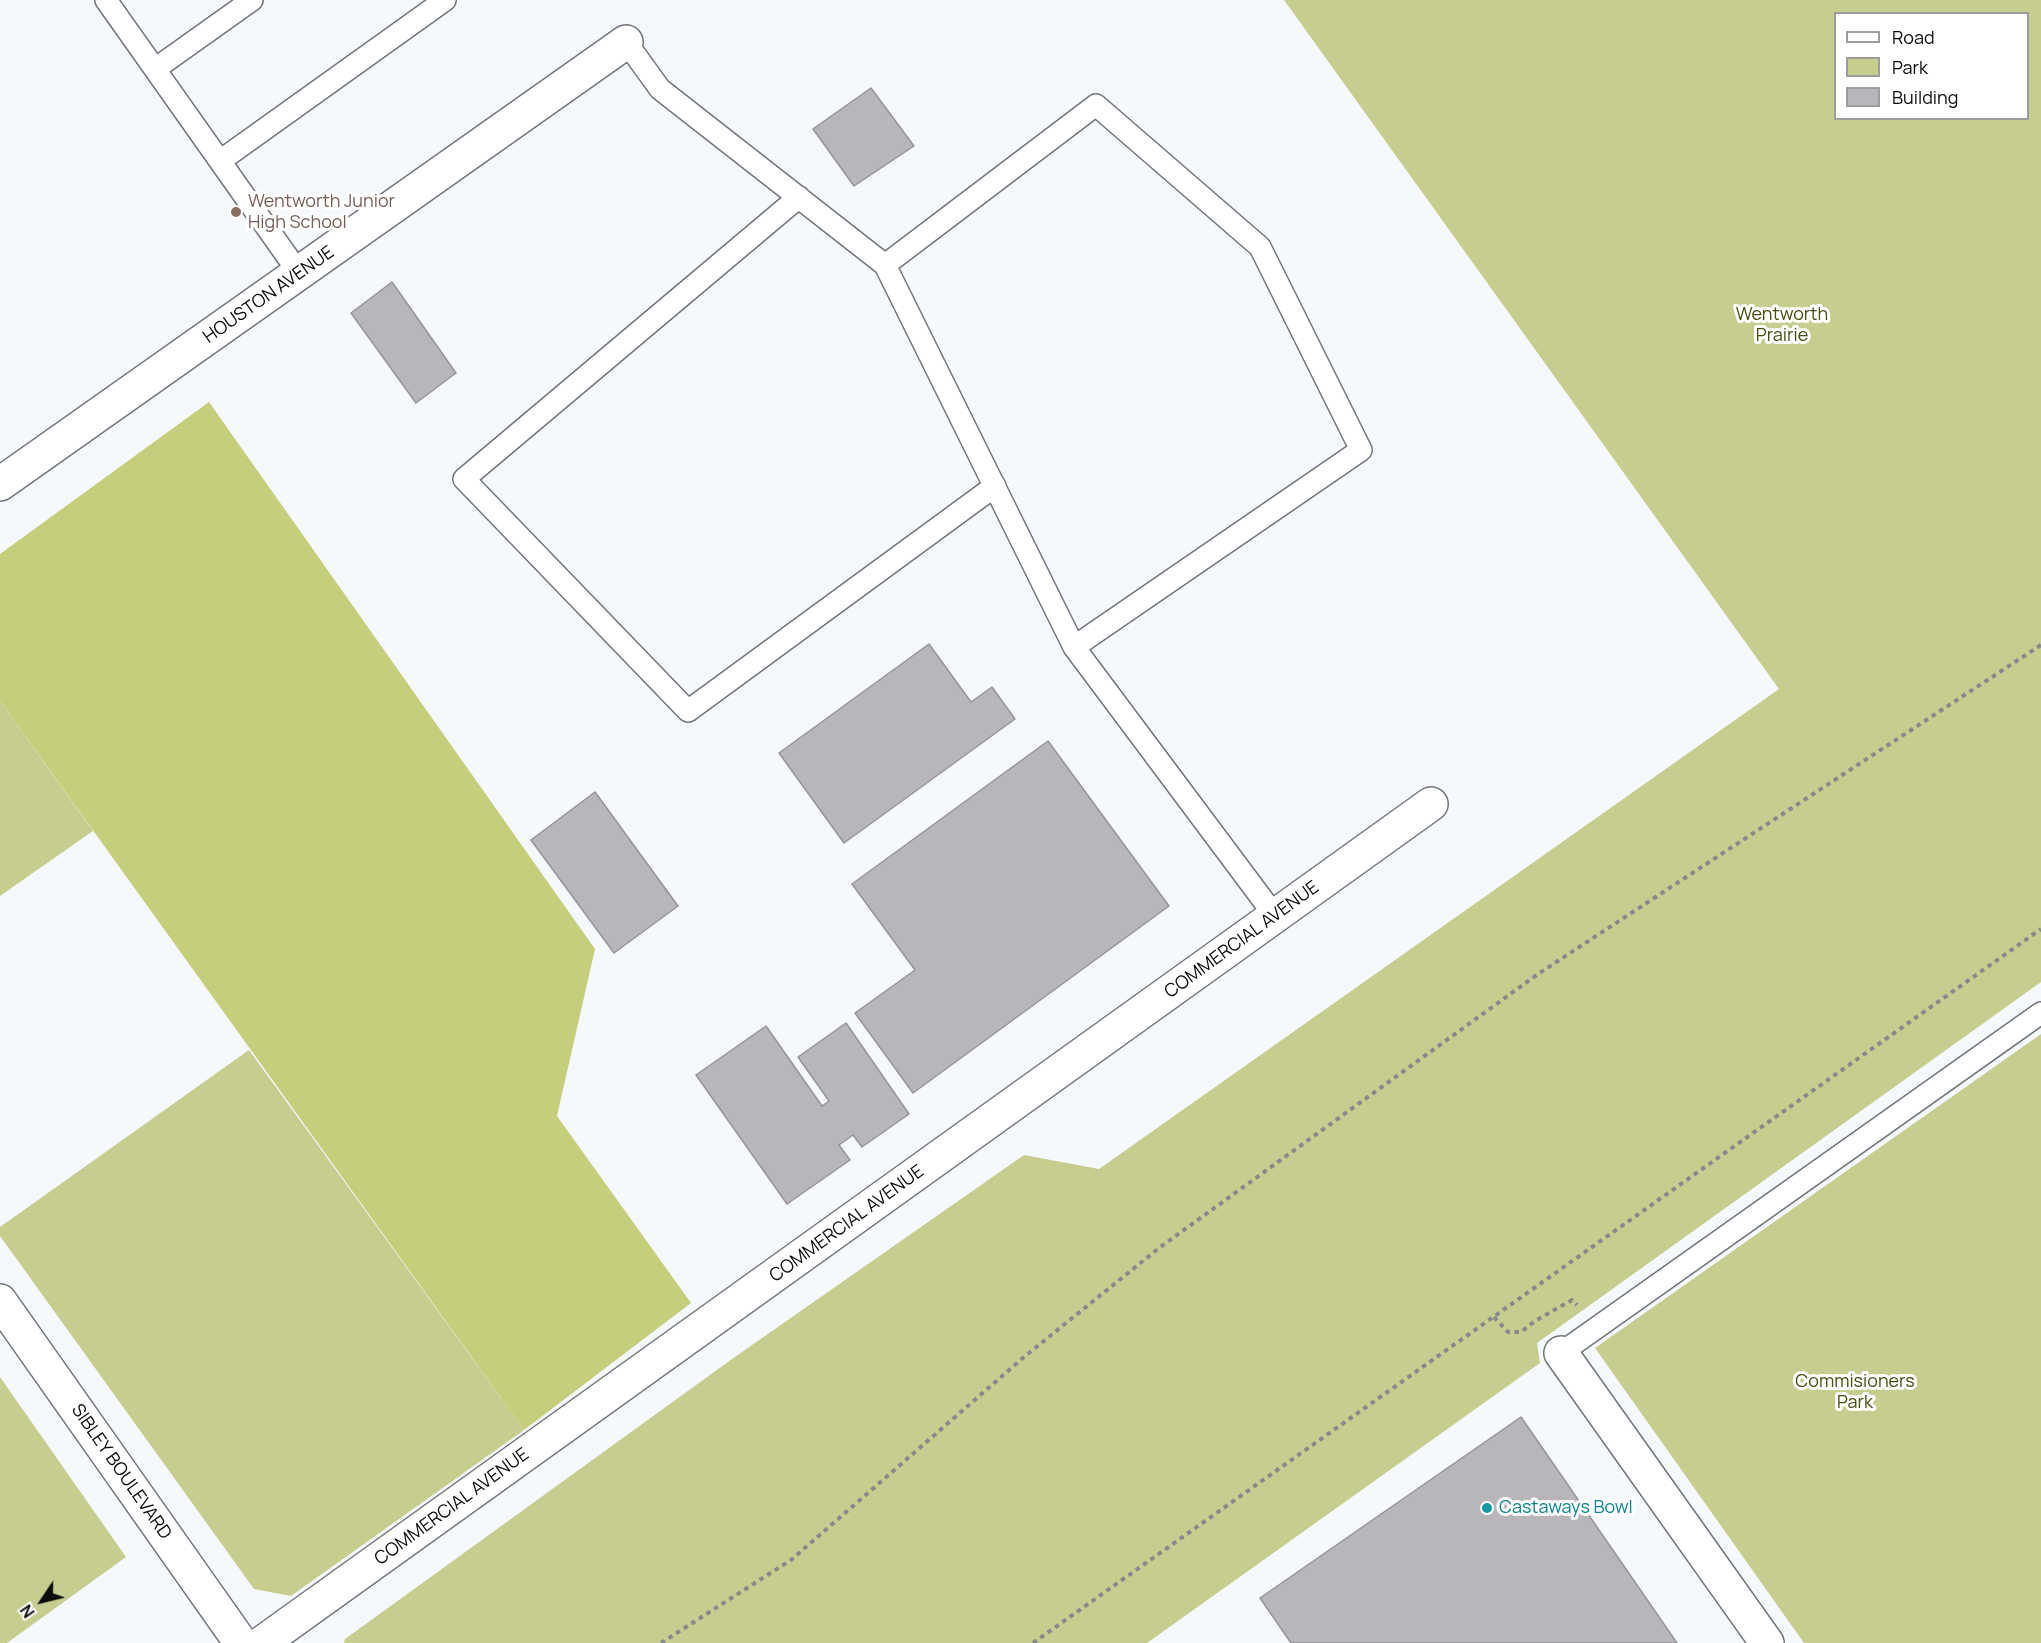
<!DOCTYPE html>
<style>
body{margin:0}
#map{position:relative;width:2041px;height:1643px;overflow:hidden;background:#f5f8fd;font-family:Manrope,sans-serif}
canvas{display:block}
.legend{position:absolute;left:1834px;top:12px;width:195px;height:108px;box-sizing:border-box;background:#fff;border:2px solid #9d9d9e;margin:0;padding:8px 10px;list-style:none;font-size:18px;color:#0a0b0d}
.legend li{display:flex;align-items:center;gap:12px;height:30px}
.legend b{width:30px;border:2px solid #9d9d9e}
.north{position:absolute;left:12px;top:1571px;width:60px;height:60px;-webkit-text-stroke:4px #fff;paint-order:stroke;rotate:235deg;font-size:16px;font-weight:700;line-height:24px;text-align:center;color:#0a0b0d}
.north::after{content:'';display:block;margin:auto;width:21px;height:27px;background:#0a0b0d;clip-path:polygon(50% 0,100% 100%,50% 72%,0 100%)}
</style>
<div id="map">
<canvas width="2041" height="1643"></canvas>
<ul class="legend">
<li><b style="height:8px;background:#fff"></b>Road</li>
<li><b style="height:16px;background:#c7cd8e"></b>Park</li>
<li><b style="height:16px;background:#b8b6bb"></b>Building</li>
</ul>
<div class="north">N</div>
</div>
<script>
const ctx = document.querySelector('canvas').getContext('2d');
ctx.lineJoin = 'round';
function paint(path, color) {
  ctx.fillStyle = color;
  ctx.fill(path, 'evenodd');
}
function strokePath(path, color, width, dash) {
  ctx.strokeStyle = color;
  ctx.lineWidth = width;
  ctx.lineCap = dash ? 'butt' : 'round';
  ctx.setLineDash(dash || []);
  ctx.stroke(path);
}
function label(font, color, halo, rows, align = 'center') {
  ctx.font = font + ' Manrope,sans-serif';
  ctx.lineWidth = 6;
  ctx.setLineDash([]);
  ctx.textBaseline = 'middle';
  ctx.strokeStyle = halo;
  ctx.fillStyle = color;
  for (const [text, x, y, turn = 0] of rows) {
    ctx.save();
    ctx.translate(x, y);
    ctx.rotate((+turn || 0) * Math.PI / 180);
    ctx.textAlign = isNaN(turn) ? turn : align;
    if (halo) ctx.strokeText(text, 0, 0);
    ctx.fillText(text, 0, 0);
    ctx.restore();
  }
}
const green = new Path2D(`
 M1284 0H2041V982L1537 1343 1540 1363 1147 1643H344L345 1639 732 1359 1024 1155 1099 1169 1779 689ZM1836 14H2028V118H1836Z
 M0 701 93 831 0 896Z
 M2041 1034V1643H1804L1595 1348Z
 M249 1050 524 1430 291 1596 254 1589 0 1236V1227Z
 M0 1377 126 1557 7 1643H0Z`);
const forest = new Path2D(`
 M209 402 595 949 557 1116 691 1303 524 1430 0 701V554Z`);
const building = new Path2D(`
 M871 88 914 146 854 186 813 129Z
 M392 282 456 373 416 403 351 313Z
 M929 644 971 702 992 687 1015 719 844 843 779 753Z
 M1048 741 1169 906 913 1093 855 1013 915 970 852 884Z
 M595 792 678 906 614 953 531 840Z
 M846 1023 909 1114 862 1147 853 1135 839 1145 850 1160 787 1204 696 1075 766 1026 822 1106 829 1101 798 1057Z
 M1521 1417 1677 1643H1291L1260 1598Z`);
const path = new Path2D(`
 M1494 1317 1508 1332H1521L1535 1321 1572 1300 1577 1305
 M661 1643 791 1560 1024 1357 1159 1248 1538 974 2041 645
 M1033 1643 2041 929`);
const service = new Path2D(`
 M106 0 299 273
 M626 42 660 89 885 265 1074 647 1275 916
 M155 69 252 0
 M220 161 445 0
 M799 197 464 479 688 711 995 486
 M885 265 1096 105 1260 247 1361 450 1074 647
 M1561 1353 2041 1013`);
const minor = new Path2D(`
 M0 484 626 42
 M1561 1353 1767 1643
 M262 1643 1431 804`);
const secondary = new Path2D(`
 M0 1301 241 1643`);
const markers = [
 [236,212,6,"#8d6e63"],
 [1487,1508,6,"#0f9aa8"]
];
const educationNames = [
 ["Wentworth Junior",248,202],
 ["High School",248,223]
];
const streetNames = [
 ["HOUSTON AVENUE",269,295,-35],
 ["COMMERCIAL AVENUE",1242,940,-36],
 ["COMMERCIAL AVENUE",847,1224,-36],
 ["SIBLEY BOULEVARD",121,1472,55],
 ["COMMERCIAL AVENUE",452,1507,-36]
];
const parkNames = [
 ["Wentworth",1782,315],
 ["Prairie",1782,336],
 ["Commisioners",1855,1382],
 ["Park",1855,1403]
];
const cultureNames = [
 ["Castaways Bowl",1499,1508]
];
paint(green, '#c7cd8e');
paint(forest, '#c6ce7c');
paint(building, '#b8b6bb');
strokePath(building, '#969498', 1.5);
strokePath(service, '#727579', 24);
strokePath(minor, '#727579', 36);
strokePath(secondary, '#727579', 36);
strokePath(path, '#87898c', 4, [4.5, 4.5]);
strokePath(service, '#fff', 21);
strokePath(minor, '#fff', 33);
strokePath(secondary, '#fff', 33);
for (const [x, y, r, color] of markers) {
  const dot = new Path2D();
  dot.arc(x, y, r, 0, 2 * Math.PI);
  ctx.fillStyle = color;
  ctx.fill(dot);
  strokePath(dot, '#fff', 2);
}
label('18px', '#785e54', '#fff', educationNames, 'left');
label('18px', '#0a0b0d', '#fff', streetNames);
label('18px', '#4a4e11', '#fff', parkNames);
label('18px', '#0d838f', '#fff', cultureNames, 'left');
</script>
